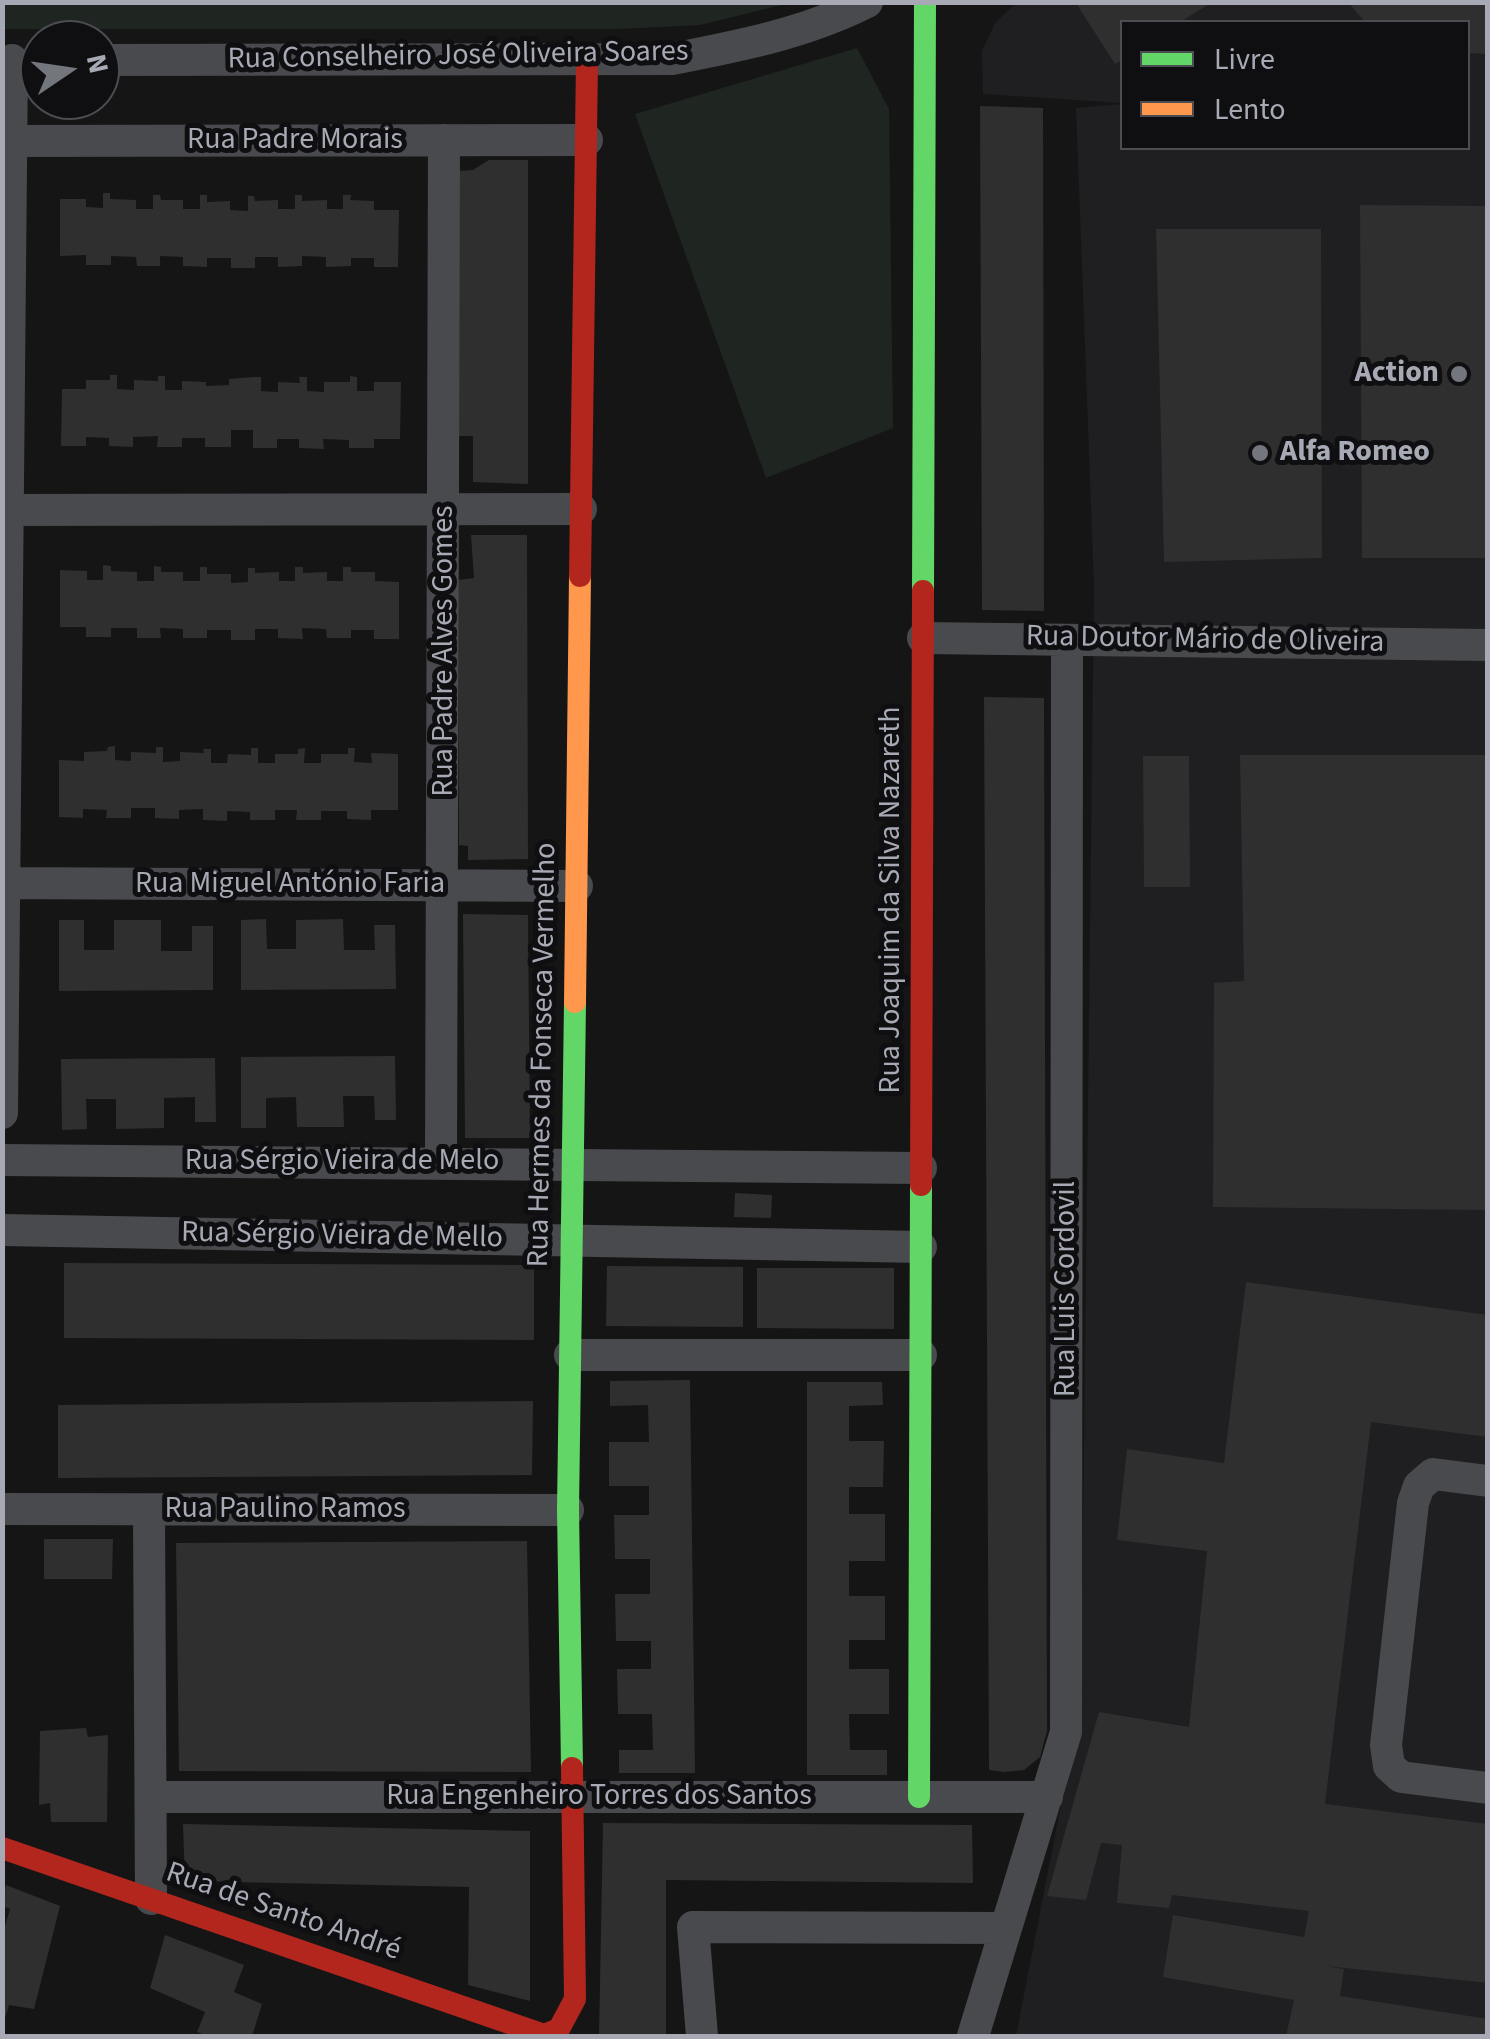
<!DOCTYPE html>
<meta charset="utf-8">
<style>
body{margin:0}
#map{position:relative;width:1490px;height:2039px;overflow:hidden;background:#151515;font-family:"Source Sans 3",sans-serif}
canvas{display:block}
.frame{position:absolute;inset:0;border:5px solid #a7aab5;pointer-events:none}
.legend{position:absolute;left:1120px;top:20px;width:350px;height:130px;box-sizing:border-box;background:#0f0f11;border:2px solid #4c4d53;margin:0;padding:12px 18px;list-style:none;font-size:30px;color:#a7aab5}
.legend li{display:flex;align-items:center;gap:20px;height:50px}
.legend b{width:50px;border:2px solid #4c4d53}
.north{position:absolute;left:20px;top:20px;width:100px;height:100px;box-sizing:border-box;background:#0f0f11;border:2px solid #4c4d53;border-radius:50%;rotate:77deg;font-size:28px;font-weight:700;line-height:40px;text-align:center;color:#a7aab5}
.north::after{content:'';display:block;margin:auto;width:35px;height:45px;background:#74767d;clip-path:polygon(50% 0,100% 100%,50% 72%,0 100%)}
</style>
<div id="map">
<canvas width="1490" height="2039"></canvas>
<div class="frame"></div>
<ul class="legend">
<li><b style="height:12px;background:#63d668"></b>Livre</li>
<li><b style="height:12px;background:#ff974d"></b>Lento</li>
</ul>
<div class="north">N</div>
</div>
<script>
const ctx = document.querySelector('canvas').getContext('2d');
ctx.lineJoin = 'round';
function paint(path, color) {
  ctx.fillStyle = color;
  ctx.fill(path, 'evenodd');
}
function strokePath(path, color, width, dash) {
  ctx.strokeStyle = color;
  ctx.lineWidth = width;
  ctx.lineCap = dash ? 'butt' : 'round';
  ctx.setLineDash(dash || []);
  ctx.stroke(path);
}
function label(font, color, halo, rows, align = 'center') {
  ctx.font = font + ' "Source Sans 3",sans-serif';
  ctx.lineWidth = 10;
  ctx.setLineDash([]);
  ctx.textBaseline = 'middle';
  ctx.strokeStyle = halo;
  ctx.fillStyle = color;
  for (const [text, x, y, turn = 0] of rows) {
    ctx.save();
    ctx.translate(x, y);
    ctx.rotate((+turn || 0) * Math.PI / 180);
    ctx.textAlign = isNaN(turn) ? turn : align;
    if (halo) ctx.strokeText(text, 0, 0);
    ctx.fillText(text, 0, 0);
    ctx.restore();
  }
}
const built = new Path2D(`
 M1016 3H1487V2036H1016L1081 1702 1094 586 1076 108 1122 104V148H1468V22H1122V103L983 94 982 51 995 23Z`);
const green = new Path2D(`
 M3 2H790V3L700 25 619 29H3Z
 M857 48 889 109 893 428 766 478 635 114Z`);
const building = new Path2D(`
 M1348 2H1485L1488 54 1468 53V22H1365Z
 M1076 3H1211L1180 22H1122V60L1115 64Z
 M980 106 1043 108 1044 611 982 610Z
 M489 160H528V484L473 482V436H457V171L473 170Z
 M103 193H110V199L136 200V209H153V195H160L161 200H183V209H200V195H207V202L230 201V210L248 211V196H254L255 201 278 200V209H295V195H302V201L327 200V209H343V195H351L350 200 374 201V210H399L398 267H374V258H351V266L326 267V257L302 256V266L278 267V257H255V268H231V258H207V267L183 266V257L160 256V266H137L136 257 111 256V265H86V255L60 256V199H86V207L103 208Z
 M1360 205 1488 206V558H1362Z
 M1156 229H1321L1322 558 1164 562Z
 M110 375H117V389L134 390V380L158 381V376H165V390H182V381L206 382V386L229 385V379L253 377H261V391L278 392V382L300 383 299 377H307V391L324 392V382H350V376L357 377V391H374V382H401L400 439H374V448H349V440L323 439 324 449 299 448V439H277V448H253V430H231V447H205V438H182V447H157L158 436 133 437V447L109 446V438L86 437V446H61L62 389H86V380H110Z
 M471 535H527L528 859 468 860V846L459 845 458 580 474 578Z
 M103 565 111 566V571L137 572V581H154V566L161 567V572H183V581H200V567H207V574H231V583L248 582V568H255V573L279 572V581H295V567H303V573L327 572V581H343V567H351V572H375V581L399 582V639H374V630H351V638H327L326 629 302 628 303 639 278 638V629H255V640H231V630H207V638H183V629L160 628 161 638H137V628H111V637H86V627H60V570L87 571V580H103Z
 M984 697 1044 698 1047 1731 1040 1757 1024 1770 1004 1772 989 1770Z
 M115 746V760L131 761V752L156 753V747H163V762L180 761V752L204 753 203 749H211V763H227L228 754 251 755V748H258V763H275V754H298V749L305 748 304 763H321V754H348V748H355L354 762 372 763 371 753 398 754V810H371V820L347 819V811H321V820H296L297 810H275V820H250V812L227 811V821L203 820V809L179 810V819L155 818V808H131V818H106L107 810 83 809V818L59 817V760L84 761V752L107 751 108 747Z
 M1240 755H1488V1210L1213 1207 1214 983 1244 981Z
 M1143 756H1189L1190 887H1144Z
 M463 914 528 915 530 1138H465Z
 M266 919 267 949H296V920L343 919 344 950H375L374 925H395L396 989 241 990V920Z
 M59 920H84V950H114V920H161V951H192V926H213V990L59 991Z
 M395 1056 396 1120H375L374 1096H343L344 1127H297L296 1097 266 1098V1128H241V1057Z
 M215 1058 216 1122H195V1097L164 1098V1128L116 1129V1099H86L87 1129 62 1130 61 1059Z
 M735 1193 772 1195 771 1218 734 1217Z
 M64 1263 534 1265V1340L64 1338Z
 M607 1266 743 1267V1327L606 1326Z
 M757 1268H894V1329L757 1328Z
 M1246 1282 1488 1315V1437L1371 1422 1325 1804 1488 1824V1983L1326 1966 1344 1969 1340 1996 1488 2019V2036H1286L1294 2000 1163 1977 1173 1915 1304 1937 1309 1911 1172 1895 1169 1908 1117 1903 1122 1845 1101 1843 1086 1900 1047 1896 1099 1712 1189 1727 1207 1551 1117 1540 1127 1449 1224 1463Z
 M690 1380 695 1773H619V1750H653L652 1714H618L617 1669H651V1641H616L615 1594H650V1559H615L614 1515H649V1486H609V1442H649L648 1405 610 1406V1381Z
 M807 1382H882L883 1405 849 1406V1441H884L883 1487H849V1514H885V1561H849V1596H885V1640H849V1669H889V1714H849L850 1750H887V1775H807Z
 M533 1401 532 1475 58 1478V1405Z
 M44 1539H113L112 1579H44Z
 M527 1541 531 1772 179 1771 176 1543Z
 M86 1728 88 1737 108 1735 107 1822H51L50 1803 39 1805 40 1731Z
 M603 1823 972 1825 973 1883 666 1880V2036H599Z
 M183 1824 530 1831V2001L468 1985 469 1887 185 1881Z
 M6 1885 60 1906 34 2009 9 2005 3 2025 2 1936 10 1909 2 1906Z
 M165 1935 244 1965 234 1992 262 2004 252 2036H208L197 2032 205 2012 150 1988Z`);
const street = new Path2D(`
 M100 60 672 59C739 46 806 33 867 2
 M2 141 587 140
 M2 510 581 509
 M923 638 1488 645
 M2 883 577 886
 M2 1113 12 60
 M2 1160 921 1168
 M441 1163 444 140
 M2 1230 921 1247
 M570 1355H921
 M1488 1481 1433 1474 1419 1486 1413 1503 1386 1745 1389 1766 1401 1777 1488 1788
 M2 1509 568 1510
 M149 1510 151 1899
 M151 1797H1047
 M702 2036 693 1927 1006 1928
 M973 2036 1066 1732 1067 640`);
const fast = new Path2D(`
 M923 591 925 2
 M572 1768 568 1510 575 1002
 M919 1797 921 1185`);
const slow = new Path2D(`
 M575 1002 580 576`);
const jam = new Path2D(`
 M580 576 587 61
 M921 1185 923 591
 M2 1848 544 2035 559 2029 575 1999 572 1768`);
const markers = [
 [1459,374,10,"#74767d"],
 [1260,453,10,"#74767d"]
];
const streetNames = [
 ["Rua Conselheiro José Oliveira Soares",458,57,-1],
 ["Rua Padre Morais",295,141],
 ["Rua Doutor Mário de Oliveira",1205,641,1],
 ["Rua Padre Alves Gomes",445,651,-90],
 ["Rua Miguel António Faria",290,885],
 ["Rua Joaquim da Silva Nazareth",892,900,-90],
 ["Rua Hermes da Fonseca Vermelho",544,1055,-89],
 ["Rua Sérgio Vieira de Melo",342,1162],
 ["Rua Sérgio Vieira de Mello",342,1237,1],
 ["Rua Luis Cordovil",1067,1289,-90],
 ["Rua Paulino Ramos",285,1510],
 ["Rua Engenheiro Torres dos Santos",599,1797],
 ["Rua de Santo André",283,1913,19]
];
const poiNames = [
 ["Action",1439,374],
 ["Alfa Romeo",1280,453,"left"]
];
paint(built, '#1f1f21');
paint(green, '#1f2520');
paint(building, '#2f2f30');
strokePath(street, '#494a4d', 32);
strokePath(fast, '#63d668', 22);
strokePath(slow, '#ff974d', 22);
strokePath(jam, '#b3261e', 22);
for (const [x, y, r, color] of markers) {
  const dot = new Path2D();
  dot.arc(x, y, r, 0, 2 * Math.PI);
  ctx.fillStyle = color;
  ctx.fill(dot);
  strokePath(dot, '#0f0f11', 4);
}
label('30px', '#a7aab5', '#0f0f11', streetNames);
label('bold 30px', '#a7aab5', '#0f0f11', poiNames, 'right');
</script>
